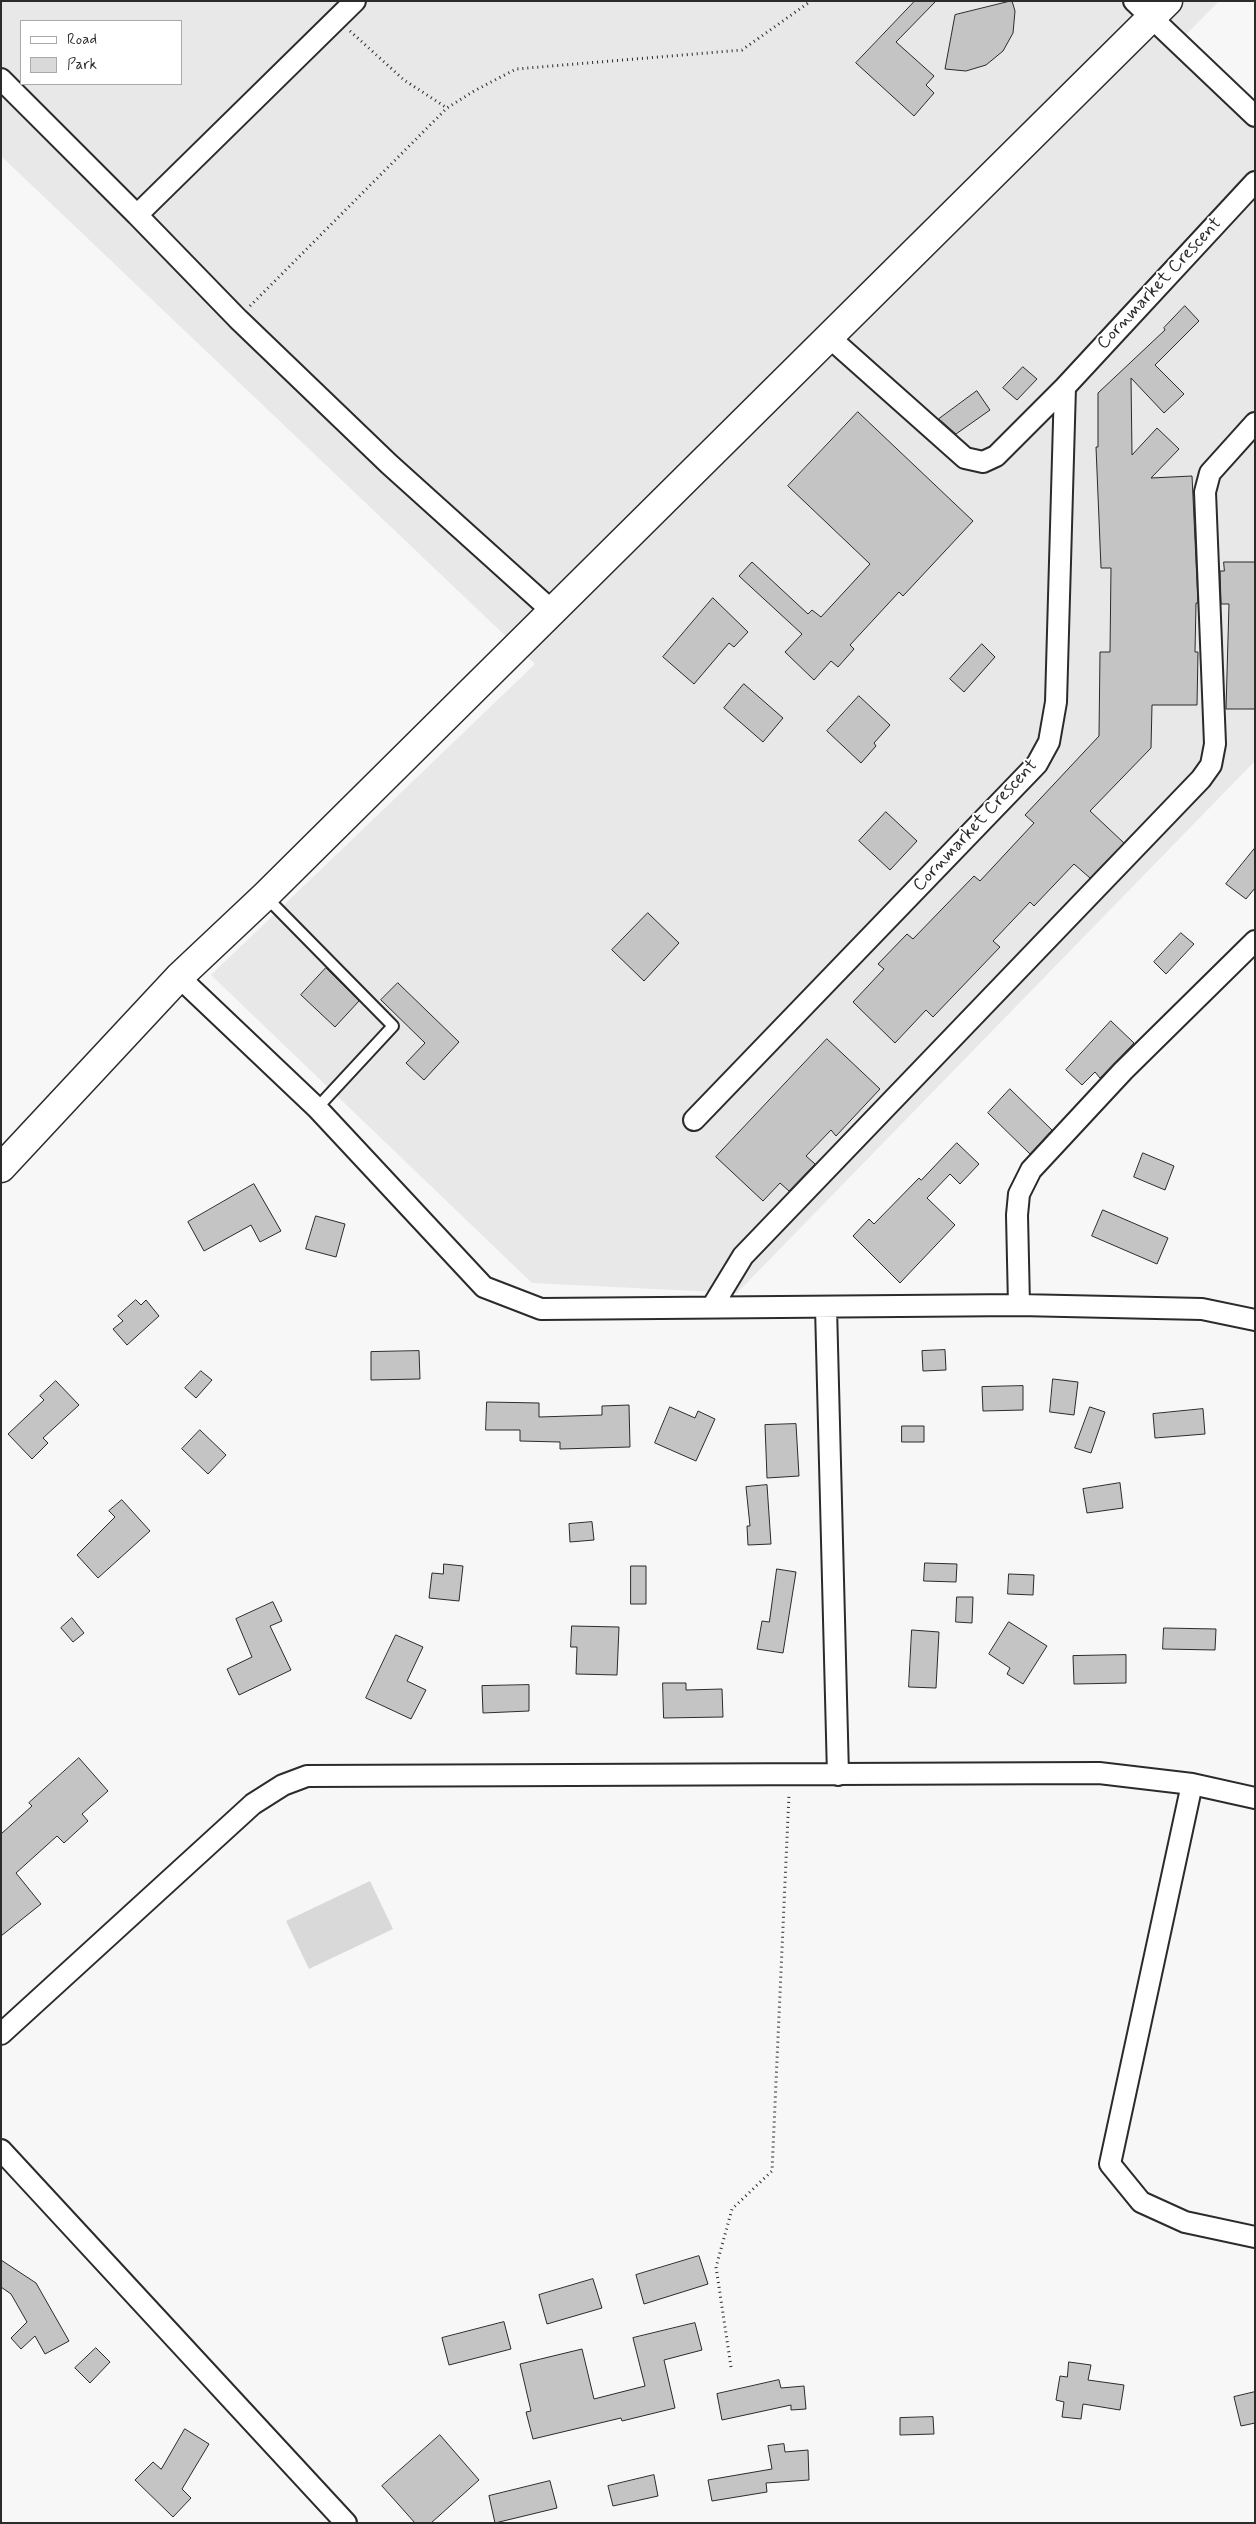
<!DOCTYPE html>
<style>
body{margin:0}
#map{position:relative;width:1256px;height:2524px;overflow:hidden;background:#f7f7f7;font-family:Mynerve,sans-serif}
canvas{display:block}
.frame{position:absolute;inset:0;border:2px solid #2b2b2b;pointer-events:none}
.legend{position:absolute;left:20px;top:20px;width:162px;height:65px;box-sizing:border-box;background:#fff;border:1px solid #aaa;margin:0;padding:6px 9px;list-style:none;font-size:15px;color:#2b2b2b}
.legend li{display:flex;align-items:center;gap:10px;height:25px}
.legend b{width:25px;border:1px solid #aaa}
</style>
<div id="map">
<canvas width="1256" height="2524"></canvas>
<div class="frame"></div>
<ul class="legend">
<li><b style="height:6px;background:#fff"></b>Road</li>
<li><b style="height:14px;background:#d9d9d9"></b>Park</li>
</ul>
</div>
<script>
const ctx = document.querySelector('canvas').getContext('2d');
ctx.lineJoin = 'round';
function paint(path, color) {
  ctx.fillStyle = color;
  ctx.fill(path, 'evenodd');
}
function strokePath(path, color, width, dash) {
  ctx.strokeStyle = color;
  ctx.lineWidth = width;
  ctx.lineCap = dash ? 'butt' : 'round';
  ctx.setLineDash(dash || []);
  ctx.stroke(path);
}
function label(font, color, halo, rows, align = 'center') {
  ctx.font = font + ' Mynerve,sans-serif';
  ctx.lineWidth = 4;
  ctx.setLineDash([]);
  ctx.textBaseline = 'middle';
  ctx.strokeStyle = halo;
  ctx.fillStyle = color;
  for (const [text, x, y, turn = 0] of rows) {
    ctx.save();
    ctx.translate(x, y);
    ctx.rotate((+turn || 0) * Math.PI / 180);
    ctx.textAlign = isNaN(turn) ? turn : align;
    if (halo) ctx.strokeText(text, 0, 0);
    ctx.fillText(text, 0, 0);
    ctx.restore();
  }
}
const built = new Path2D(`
 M1 1H1219L1172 49 1255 127V761L737 1293 532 1283 211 975 535 664 1 156ZM21 21H181V84H21Z`);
const green = new Path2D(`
 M370 1881 393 1929 309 1969 286 1921Z`);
const building = new Path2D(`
 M915 1H936L896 42 934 76 926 85 934 93 914 116 856 63Z
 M1012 1 1015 11 1013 33 1003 51 986 65 966 71 945 69 955 15Z
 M1185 306 1199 321 1155 365 1184 394 1164 413 1131 378 1132 455 1157 428 1179 449 1151 478 1192 476 1198 603H1196L1195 652H1198L1197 705H1152L1151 748 1090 811 1124 843 1090 878 1074 864 1034 906 1030 902 993 941 1000 947 933 1017 926 1010 895 1043 853 1002 884 969 878 964 907 934 913 939 974 876 980 881 1034 823 1025 815 1099 736 1100 652H1110L1111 568H1101L1096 447H1098V393L1165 330 1164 328Z
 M1023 367 1037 379 1017 400 1003 388Z
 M977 391 990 410 956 434 939 419Z
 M858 412 973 521 903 596 899 592 850 645 854 649 838 667 831 661 814 680 785 652 802 634 739 576 752 562 808 614 812 610 821 617 870 564 788 486Z
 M1224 562H1255V709H1226L1229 604H1221L1220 571H1224Z
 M713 598 748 632 734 647 729 643 694 684 663 657Z
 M982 644 995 657 964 692 950 679Z
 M744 684 783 718 763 742 724 708Z
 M859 696 890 725 874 743 876 746 861 763 827 731Z
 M886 812 917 841 890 870 859 841Z
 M1255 848V888L1246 899 1226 884Z
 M648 913 679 943 644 981 612 950Z
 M1181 933 1194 944 1166 974 1154 962Z
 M326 968 359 1001 335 1027 301 995Z
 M398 983 459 1042 424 1080 406 1063 425 1043 381 1000Z
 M1111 1021 1134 1043 1100 1078 1095 1072 1082 1085 1066 1070Z
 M827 1039 880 1089 836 1136 831 1130 806 1156 815 1164 789 1191 780 1183 763 1201 716 1157Z
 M1010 1089 1052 1130 1030 1154 988 1113Z
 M957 1143 979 1164 960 1184 950 1174 927 1198 955 1225 900 1283 853 1236 869 1219 874 1224 919 1178 921 1180Z
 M1143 1153 1174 1166 1165 1190 1134 1177Z
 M254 1184 281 1231 260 1242 251 1225 204 1251 188 1222Z
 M1103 1210 1168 1238 1157 1264 1092 1236Z
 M316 1216 345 1224 336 1257 306 1249Z
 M136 1300 141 1305 146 1300 159 1316 127 1345 113 1329 123 1321 118 1316Z
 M945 1350 946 1370 923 1371 922 1351Z
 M419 1351 420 1379 371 1380V1352Z
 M201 1371 212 1380 196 1398 185 1388Z
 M1053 1379 1078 1382 1074 1415 1050 1412Z
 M56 1381 79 1405 43 1438 48 1443 32 1459 8 1434 44 1400 40 1396Z
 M1023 1386V1410L983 1411 982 1387Z
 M487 1402 539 1403V1417L602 1415V1406L629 1405 630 1447 560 1449V1442L520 1441V1430H486Z
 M670 1407 695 1418 698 1411 715 1419 696 1461 655 1443Z
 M1090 1407 1105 1412 1091 1453 1075 1448Z
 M1203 1409 1205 1434 1155 1438 1153 1414Z
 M796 1424 799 1476 767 1478 765 1425Z
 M902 1426H924V1442H902Z
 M200 1430 226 1455 208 1474 182 1449Z
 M1120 1483 1123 1508 1087 1513 1083 1489Z
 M767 1485 771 1544 748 1545 747 1526H750L746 1487Z
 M122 1500 150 1531 98 1578 77 1555 115 1517 109 1511Z
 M592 1522 594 1540 570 1542 569 1524Z
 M925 1563 957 1564 956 1582 924 1581Z
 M444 1564 463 1566 459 1601 429 1598 432 1573 443 1574Z
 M631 1566H646V1604H631Z
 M777 1569 796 1572 783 1653 757 1649 762 1621 769 1622Z
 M1009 1574 1034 1575 1033 1595 1008 1594Z
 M957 1597H973L972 1623 956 1622Z
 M273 1602 282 1621 270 1626 291 1670 239 1695 227 1669 252 1657 236 1619Z
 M72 1618 84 1633 73 1642 61 1628Z
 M1009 1622 1047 1646 1023 1684 1007 1674 1010 1668 989 1654Z
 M572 1626 619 1627 617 1675 576 1674 577 1647H571Z
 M1164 1628 1216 1629 1215 1650 1163 1649Z
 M912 1630 939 1632 936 1688 909 1687Z
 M396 1635 423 1647 407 1681 426 1690 411 1719 366 1698Z
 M1126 1655V1683L1074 1684 1073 1656Z
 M663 1683H686V1690L722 1689 723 1717 664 1718Z
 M529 1685V1711L483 1713 482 1686Z
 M79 1758 108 1791 82 1814 88 1821 64 1843 57 1836 16 1873 41 1904 1 1936V1834L32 1806 29 1803Z
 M699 2256 708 2284 644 2304 636 2275Z
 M1 2260 36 2283 69 2341 45 2354 35 2336 21 2349 11 2338 27 2322 11 2294 1 2287Z
 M593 2279 602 2308 547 2324 539 2295Z
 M504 2322 511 2349 449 2365 442 2338Z
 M695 2323 702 2350 664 2360 675 2408 622 2421 621 2418 533 2439 526 2412 531 2411 520 2364 582 2349 594 2399 645 2386 633 2338Z
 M96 2348 110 2362 90 2383 75 2368Z
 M1069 2362 1091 2365 1088 2380 1124 2385 1120 2410 1083 2404 1081 2419 1062 2417 1064 2402 1056 2400 1060 2376 1067 2377Z
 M779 2380 781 2388 804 2386 806 2409 791 2410V2405L722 2420 717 2394Z
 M1255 2392V2423L1241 2426 1234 2397Z
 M933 2417 934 2434 900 2435V2418Z
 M185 2429 209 2444 182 2489 191 2498 173 2517 135 2480 153 2462 161 2469Z
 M440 2435 479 2480 431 2523H415L382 2486Z
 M784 2444 785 2452 808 2450 809 2480 766 2483 767 2492 712 2501 708 2480 772 2469 768 2446Z
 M654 2475 658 2496 613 2506 608 2486Z
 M550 2481 557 2508 495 2523 489 2496Z`);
const path = new Path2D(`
 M350 31 404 80 447 108
 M250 306 447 108 474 91 516 69 742 50 811 1
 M731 2367 716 2267 732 2209 772 2171 789 1794`);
const lane = new Path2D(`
 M265 896 393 1026 317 1108`);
const street = new Path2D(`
 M1134 1 1255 116
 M1 79 137 215 355 1
 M137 215 238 319 389 464 551 610
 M829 337 965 458 983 462 996 456 1065 387
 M179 977 317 1108 484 1287 541 1309 1019 1305 1202 1309 1255 1320
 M694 1120 1037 764 1049 742 1056 702 1065 387 1255 182
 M1019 1305 1017 1215 1019 1194 1031 1170 1123 1071 1255 941
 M712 1307 743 1256 1201 779 1211 765 1215 744 1205 492 1210 473 1255 423
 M826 1307 838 1775
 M1192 1784 1110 2164 1141 2202 1185 2222 1255 2237
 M1 2034 253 1804 283 1785 307 1776 1099 1773 1192 1784 1255 1798
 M1 2150 346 2523`);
const secondary = new Path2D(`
 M1 1168 179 977 265 896 1168 1`);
const streetNames = [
 ["Cornmarket Crescent",1160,284,-47],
 ["Cornmarket Crescent",976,826,-47]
];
paint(built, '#e8e8e8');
paint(green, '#d9d9d9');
paint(building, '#c4c4c4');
strokePath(building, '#2b2b2b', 1);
strokePath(lane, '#2b2b2b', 14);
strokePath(street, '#2b2b2b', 24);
strokePath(secondary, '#2b2b2b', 31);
strokePath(path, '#2b2b2b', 3, [1, 4]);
strokePath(lane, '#fff', 10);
strokePath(street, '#fff', 20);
strokePath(secondary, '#fff', 28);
label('18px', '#2b2b2b', '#fff', streetNames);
</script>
